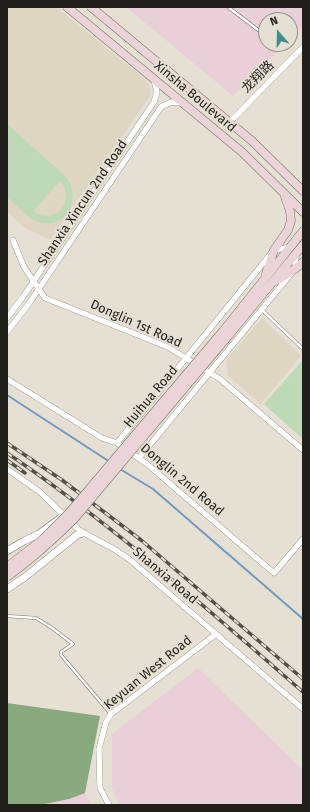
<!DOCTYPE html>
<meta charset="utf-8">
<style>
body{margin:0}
#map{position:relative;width:310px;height:812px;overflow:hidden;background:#e6e0d4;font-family:"Fira Sans",sans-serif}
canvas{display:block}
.frame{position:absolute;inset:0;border:8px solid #211f1a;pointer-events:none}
.north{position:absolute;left:258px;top:12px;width:40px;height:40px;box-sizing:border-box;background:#e6e0d4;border:1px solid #97938a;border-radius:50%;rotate:340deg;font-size:11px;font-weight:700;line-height:16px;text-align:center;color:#211f1a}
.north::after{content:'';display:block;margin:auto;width:14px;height:18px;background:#438b8d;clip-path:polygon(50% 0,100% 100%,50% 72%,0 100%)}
</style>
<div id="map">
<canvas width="310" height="812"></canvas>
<div class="frame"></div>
<div class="north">N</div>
</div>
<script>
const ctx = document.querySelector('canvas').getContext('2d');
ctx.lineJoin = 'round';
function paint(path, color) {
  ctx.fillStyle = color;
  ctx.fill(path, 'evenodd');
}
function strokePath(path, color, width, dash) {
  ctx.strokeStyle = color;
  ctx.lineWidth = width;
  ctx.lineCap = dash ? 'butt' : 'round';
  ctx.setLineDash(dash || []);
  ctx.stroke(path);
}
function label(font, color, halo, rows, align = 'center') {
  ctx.font = font + ' "Fira Sans","Noto Sans SC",sans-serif';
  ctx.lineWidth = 4;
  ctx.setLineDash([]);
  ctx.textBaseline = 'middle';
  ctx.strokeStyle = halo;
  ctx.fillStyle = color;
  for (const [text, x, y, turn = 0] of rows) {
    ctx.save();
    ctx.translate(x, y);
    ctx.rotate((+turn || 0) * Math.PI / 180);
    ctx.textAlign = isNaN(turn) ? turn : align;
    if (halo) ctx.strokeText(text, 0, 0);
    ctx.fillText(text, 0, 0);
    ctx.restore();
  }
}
const industrial = new Path2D(`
 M126 7H303V26L290 39V20H266V44H285L233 96Z
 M198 668 303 770V805H120L112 789V734Z
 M85 793 91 805H40L69 799Z`);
const built = new Path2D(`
 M7 7H56L146 80 150 87 151 95 50 240 25 228 7 212Z
 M262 318 301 356 261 404 228 376 226 360Z`);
const green = new Path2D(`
 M7 124 65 176C83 197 67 230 39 222 27 218 16 205 7 197ZM60 181C78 200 54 227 33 211Z
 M303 360V439L264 404Z`);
const forest = new Path2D(`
 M7 703 100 716 85 793 69 799 40 805H7Z`);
const stream = new Path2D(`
 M7 395 110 462
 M120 469 153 489 303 619`);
const service = new Path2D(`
 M228 7 266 36
 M262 310 303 349
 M7 616 36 618 52 628 73 644 61 652V655L110 713`);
const minor = new Path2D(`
 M229 123 303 47
 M13 240 24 267 45 298 168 347 220 379 303 450
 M7 318 23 297 154 102 157 92 154 80
 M7 332 30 302 161 107 171 102 181 103
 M7 379 102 438 117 443 147 464 274 573 303 539
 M117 443 274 250 291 247
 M139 458 295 269 296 253
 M7 469 40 492 80 531 114 549 129 559 303 709
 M109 805 100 788 99 749 106 722 111 714 119 708 216 634`);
const tertiary = new Path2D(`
 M7 551 24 541 39 534 62 517
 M7 589 25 577 77 535 83 533`);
const secondary = new Path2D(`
 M67 7 242 152 303 212
 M91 7 252 141 303 191
 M266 274 274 250 288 230 291 221 290 211 285 197
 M276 281 295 269 303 262
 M223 331 303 231
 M229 335 303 245`);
const rail = new Path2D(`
 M7 443 62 480 141 540 303 679
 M7 453C112 524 207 609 303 692
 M7 460 25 473`);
const secondaryBridge = new Path2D(`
 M7 567 42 540 69 513 223 331
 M7 577C32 559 53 540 75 518L229 335`);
const streetNames = [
 ["龙翔路",258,77,-45],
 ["Xinsha Boulevard",195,97,40],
 ["Shanxia Xincun 2nd Road",83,203,-56],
 ["Donglin 1st Road",136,324,24],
 ["Huihua Road",151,397,-50],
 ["Donglin 2nd Road",182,480,40],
 ["Shanxia Road",165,576,40],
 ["Keyuan West Road",148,673,-39]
];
paint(industrial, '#e8cfd8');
paint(built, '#dfd5c3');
paint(green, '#bed9b5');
paint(forest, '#89a97e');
strokePath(stream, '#729abf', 2);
strokePath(service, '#797469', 3.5);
strokePath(minor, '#797469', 6);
strokePath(tertiary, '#797469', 8);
strokePath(secondary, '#797469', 9);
strokePath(service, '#fff', 2.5);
strokePath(minor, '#fff', 5.5);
strokePath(tertiary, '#fff', 7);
strokePath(secondary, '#ebd4d8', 8);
strokePath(rail, '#535049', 3.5);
strokePath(rail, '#e6e0d4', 2, [6]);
strokePath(secondaryBridge, '#797469', 9, []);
strokePath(secondaryBridge, '#ebd4d8', 8);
label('13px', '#211f1a', '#e6e0d4', streetNames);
</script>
